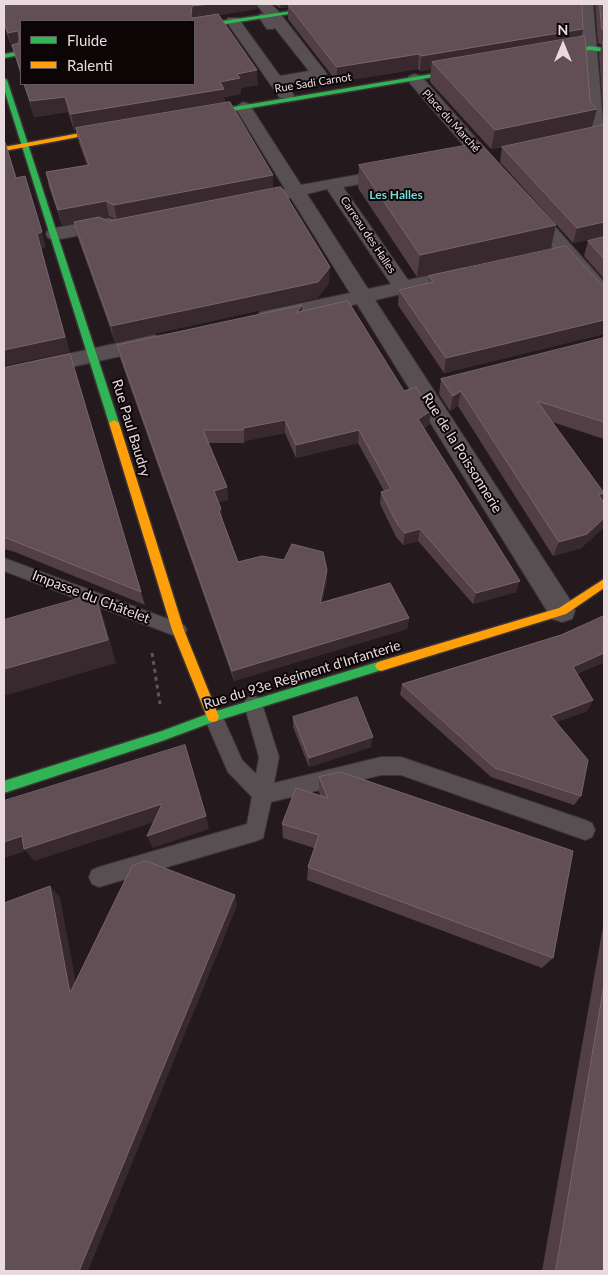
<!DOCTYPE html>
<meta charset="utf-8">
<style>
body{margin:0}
#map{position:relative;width:608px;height:1275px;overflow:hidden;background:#241a1d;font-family:Lato,sans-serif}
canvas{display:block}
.frame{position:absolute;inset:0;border:5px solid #e9dade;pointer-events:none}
.legend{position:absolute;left:20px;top:20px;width:175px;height:65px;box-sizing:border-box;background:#0c0506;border:1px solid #645a5c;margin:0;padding:6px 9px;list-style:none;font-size:15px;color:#e9dade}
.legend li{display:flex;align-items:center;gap:10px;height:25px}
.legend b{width:25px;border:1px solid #645a5c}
.north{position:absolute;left:538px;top:20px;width:50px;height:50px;-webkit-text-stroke:4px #0c0506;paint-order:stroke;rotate:0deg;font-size:14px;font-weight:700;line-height:20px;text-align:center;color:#e9dade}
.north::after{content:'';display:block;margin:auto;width:18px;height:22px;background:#e9dade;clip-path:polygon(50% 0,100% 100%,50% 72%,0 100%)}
</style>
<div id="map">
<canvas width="608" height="1275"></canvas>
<div class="frame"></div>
<ul class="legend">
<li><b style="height:6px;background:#30b455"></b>Fluide</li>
<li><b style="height:6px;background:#ff9f0a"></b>Ralenti</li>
</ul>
<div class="north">N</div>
</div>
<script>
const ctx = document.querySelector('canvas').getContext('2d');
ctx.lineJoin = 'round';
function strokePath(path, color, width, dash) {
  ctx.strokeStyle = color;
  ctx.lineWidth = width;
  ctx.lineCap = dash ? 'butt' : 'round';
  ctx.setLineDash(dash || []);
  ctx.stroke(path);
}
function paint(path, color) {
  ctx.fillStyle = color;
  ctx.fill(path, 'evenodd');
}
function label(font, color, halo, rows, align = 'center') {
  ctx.font = font + ' Lato,sans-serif';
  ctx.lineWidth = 4;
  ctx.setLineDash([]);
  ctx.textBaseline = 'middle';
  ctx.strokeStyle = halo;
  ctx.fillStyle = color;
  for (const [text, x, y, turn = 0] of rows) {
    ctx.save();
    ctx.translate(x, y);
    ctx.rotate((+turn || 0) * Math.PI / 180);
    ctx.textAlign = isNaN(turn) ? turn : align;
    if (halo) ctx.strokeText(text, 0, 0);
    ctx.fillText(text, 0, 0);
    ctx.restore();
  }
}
const path = new Path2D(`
 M152 653 160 704`);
const lane = new Path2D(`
 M260 14H266L275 27 273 29H267L258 16Z
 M4 558 184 625 187 630 184 635 178 637 4 571Z
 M253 696 260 698 262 704 279 757 274 783 381 757H401L585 820 592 823 595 830 592 837 585 840 401 775H381L271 802 263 838 256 841 99 887 92 884 89 877 92 870 99 867 247 824 252 797 228 772 204 717 206 711 213 709 220 711 242 760 256 774 259 757 244 704 246 698Z`);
const street = new Path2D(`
 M256 4H271L279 12 327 74 319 79 286 84 294 95 292 98H280L226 21 228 18H238L280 76 309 71Z
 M579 4H593L604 134 598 133 587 121Z
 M415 74 421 76 502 168 505 172 502 176H490L409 82 407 79 409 76Z
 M243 102 249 104 301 185 395 168 401 169 404 173 401 177 343 187 408 280 464 268 471 270 474 274 471 278 375 300 572 603 575 611 572 619 562 622 552 619 357 304 267 324 260 322 257 317 260 312 350 293 291 198 281 200 275 199 272 195 275 191 285 189 235 107ZM327 189 391 284 368 289 307 194Z
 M528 202 535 204 604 282V300L597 298 521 212 519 208 521 204Z
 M109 218 116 220 118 224 117 231 110 233 103 231 55 240 48 238 46 234 48 230 55 228Z
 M154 335 162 337 165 342 162 347 4 382V368Z`);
const fast = new Path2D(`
 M340 4H353L194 29V25Z
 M590 46 604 48V52L590 50 550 57 547 55Z
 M21 51V55L4 58V54Z
 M468 68 471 70 470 71 197 117 194 115 197 113Z
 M4 78 7 80 119 423 117 425H111L109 423 4 89Z
 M381 661 385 663 387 666 385 669 213 722 162 741 4 793V781L162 731 213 712Z`);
const slow = new Path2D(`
 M113 127 115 128V130L4 151V147Z
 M114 420 119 423 184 630 219 717 217 721 213 722 209 721 207 717 172 630 109 423Z
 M604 579V588L566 614 381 671 377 669 375 666 377 663 381 661 559 608Z`);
const wall = new Path2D(`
 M4 4 257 9 218 15 258 85 241 88V94L224 97 225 103 273 175V189L329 283 317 298 115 342 78 238 74 223 62 225 49 187 46 172 87 165 79 143 76 130H74L68 112 34 117 24 84H194L21 21V76L13 48H12L4 26ZM109 216 116 219 108 221 101 218Z
 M273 4H582V37L590 101 597 109 592 128 604 125V237L573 243 500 162 502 147 510 146 491 149 430 82 431 69 420 71 418 69 337 82 288 19V7L280 8Z
 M595 4H604V123L599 55 602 45 598 43Z
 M359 165 551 248 417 277 358 188Z
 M604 237V279L584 256 588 241Z
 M429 276 601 284 604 285V335V334L444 373 398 305 399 290 428 283Z
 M302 305V311L404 391 429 424 424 428 516 592 473 604 418 541 403 545 396 537 380 504 381 492 384 491 358 443 296 458 285 433 245 441 244 443H208L227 487 228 500 218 502 221 509 222 520 238 562 327 581 322 602 409 618 407 629 234 681 120 358 117 345Z
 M604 338V439L552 422 604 493 602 499 604 503V527L581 548 553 556 458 406 450 411 439 394 441 379Z
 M4 368 141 592 145 605 15 552 4 549Z
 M604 616V662L577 674 593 700 587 711 556 722 581 796 574 805 491 777 400 695 402 684 561 635Z
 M293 717 371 747 309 767 293 727Z
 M319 777 553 958 542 968 307 880 308 867 314 848 283 838 282 824 320 795 319 792Z
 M604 921V1271H542Z`);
const shadedWall = new Path2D(`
 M209 4H257V9L211 16 191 21V16L192 6Z
 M280 4H312H288V7L280 8Z
 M583 29 580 44 432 62 431 69 420 71 421 56Z
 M17 31 21 46 12 48 8 33Z
 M419 54 418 69 337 82V67Z
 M257 70 258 85 241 88V94L224 97 225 104 74 130 71 114 220 82 237 74Z
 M65 97 68 112 34 117 30 101Z
 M597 109 591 129 491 149 495 130Z
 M273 175V190L117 220 114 205Z
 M106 201 109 216 62 225 58 210Z
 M604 222V237L573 243 577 228Z
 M556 225 551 248 417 277 420 255Z
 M42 232 46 247 41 249 70 352 4 366V350L37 234Z
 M330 267 329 283 317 298 115 342 111 326Z
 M302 305V318L297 312Z
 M604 320V334L444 373 446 358Z
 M461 391 458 406 450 411 453 396Z
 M431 411 429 424 417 432 418 419Z
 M285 420V433L245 441 244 443V428Z
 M359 430 358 443 296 458V445Z
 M227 487 228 500 215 503 214 491Z
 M604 493 598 507 599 495Z
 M221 509 222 521 219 511Z
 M604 518V527L581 548 553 556 559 542Z
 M420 529 418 541 403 545 405 533Z
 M327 570V581L319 614 320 603Z
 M520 581 516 592 473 604 476 593Z
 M95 594 104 619 116 663 4 696V669Z
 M409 618 407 629 234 681 232 671Z
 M604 653V662L567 678 573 667Z
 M593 700 587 711 546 726 551 716Z
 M373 737 371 747 309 767V758Z
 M162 804 167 818 34 861 26 851 4 858V842L22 836Z
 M206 816 209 829 153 848 147 836Z
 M50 886 60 897 79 1000 70 993Z
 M235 895 237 906 88 1271H79Z`);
const building = new Path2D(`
 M4 4H210L192 6 191 16 193 18 218 14 257 70 237 74 240 78 220 82 224 89 71 114 65 97 30 101 24 84H194V21H21V73L12 45 19 43V33L17 31 8 33 4 22Z
 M288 4H582L583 29 421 56 419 54 337 67Z
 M600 4H604V30L602 29Z
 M585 36 590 101 597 109 495 130 432 62Z
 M603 41H604V58Z
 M230 102 273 175 114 205 106 201 58 210 46 172 89 165 76 128Z
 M604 125V222L577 228 502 147Z
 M4 142H5L16 178 25 176 42 232 37 234 65 337 4 350Z
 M480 143 556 225 420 255 359 165Z
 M281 187 330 267 318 282 111 326 74 222 99 217 108 221Z
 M604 237V259L588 241Z
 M566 246 601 284 604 285V320L446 358 399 290 433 282 429 276Z
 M348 301 404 391 416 387 431 411 418 419 520 581 476 593 420 529 405 533 398 525 381 492 391 489 359 430 296 445 285 420 244 428 243 430H203L227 487 214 491 221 509 219 511 238 562 262 556 284 560 292 544 323 552 327 570 320 603 390 583 409 618 232 671 117 345 302 305 297 312Z
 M604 338V422L537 401 604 493 599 495 604 503V518L587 534 559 542 461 391 453 396 441 379Z
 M70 354 141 592 4 537V368Z
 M95 594 108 640 4 669V620Z
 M604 616V653L573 667 593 700 551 716 588 760 581 796 495 768 402 684 561 635Z
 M357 697 373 737 309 758 293 717Z
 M185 745 206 816 147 836 162 804 24 849 22 836 4 842V801Z
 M341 772 573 851 553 958 308 867 319 835 282 824 296 788 328 798 319 777Z
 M146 861 235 895 79 1271H4V903L50 886 70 993 132 866Z
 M604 985V1271H556Z`);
const farStreetnames = [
 ["Rue Sadi Carnot",313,83,-9],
 ["Place du Marché",451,121,48],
 ["Carreau des Halles",368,235,56]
];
const farNeighbourhoodnames = [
 ["Les Halles",396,195]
];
const streetNames = [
 ["Rue Paul Baudry",131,428,73],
 ["Rue de la Poissonnerie",462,453,58],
 ["Impasse du Châtelet",91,597,21],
 ["Rue du 93e Régiment d'Infanterie",302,675,-17]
];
strokePath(lane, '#3d3436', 2);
strokePath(street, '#3d3436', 2);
strokePath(fast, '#3d3436', 3);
strokePath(slow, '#3d3436', 3);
strokePath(path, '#5f5658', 3, [4, 4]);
paint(lane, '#574f51');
paint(street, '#574f51');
paint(fast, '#30b455');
paint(slow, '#ff9f0a');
paint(wall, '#513f45');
paint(shadedWall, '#38292e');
paint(building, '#624f56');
strokePath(building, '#77656b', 1);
label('11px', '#e9dade', '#0c0506', farStreetnames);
label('bold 12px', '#71dede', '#0c0506', farNeighbourhoodnames);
label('14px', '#e9dade', '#0c0506', streetNames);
</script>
